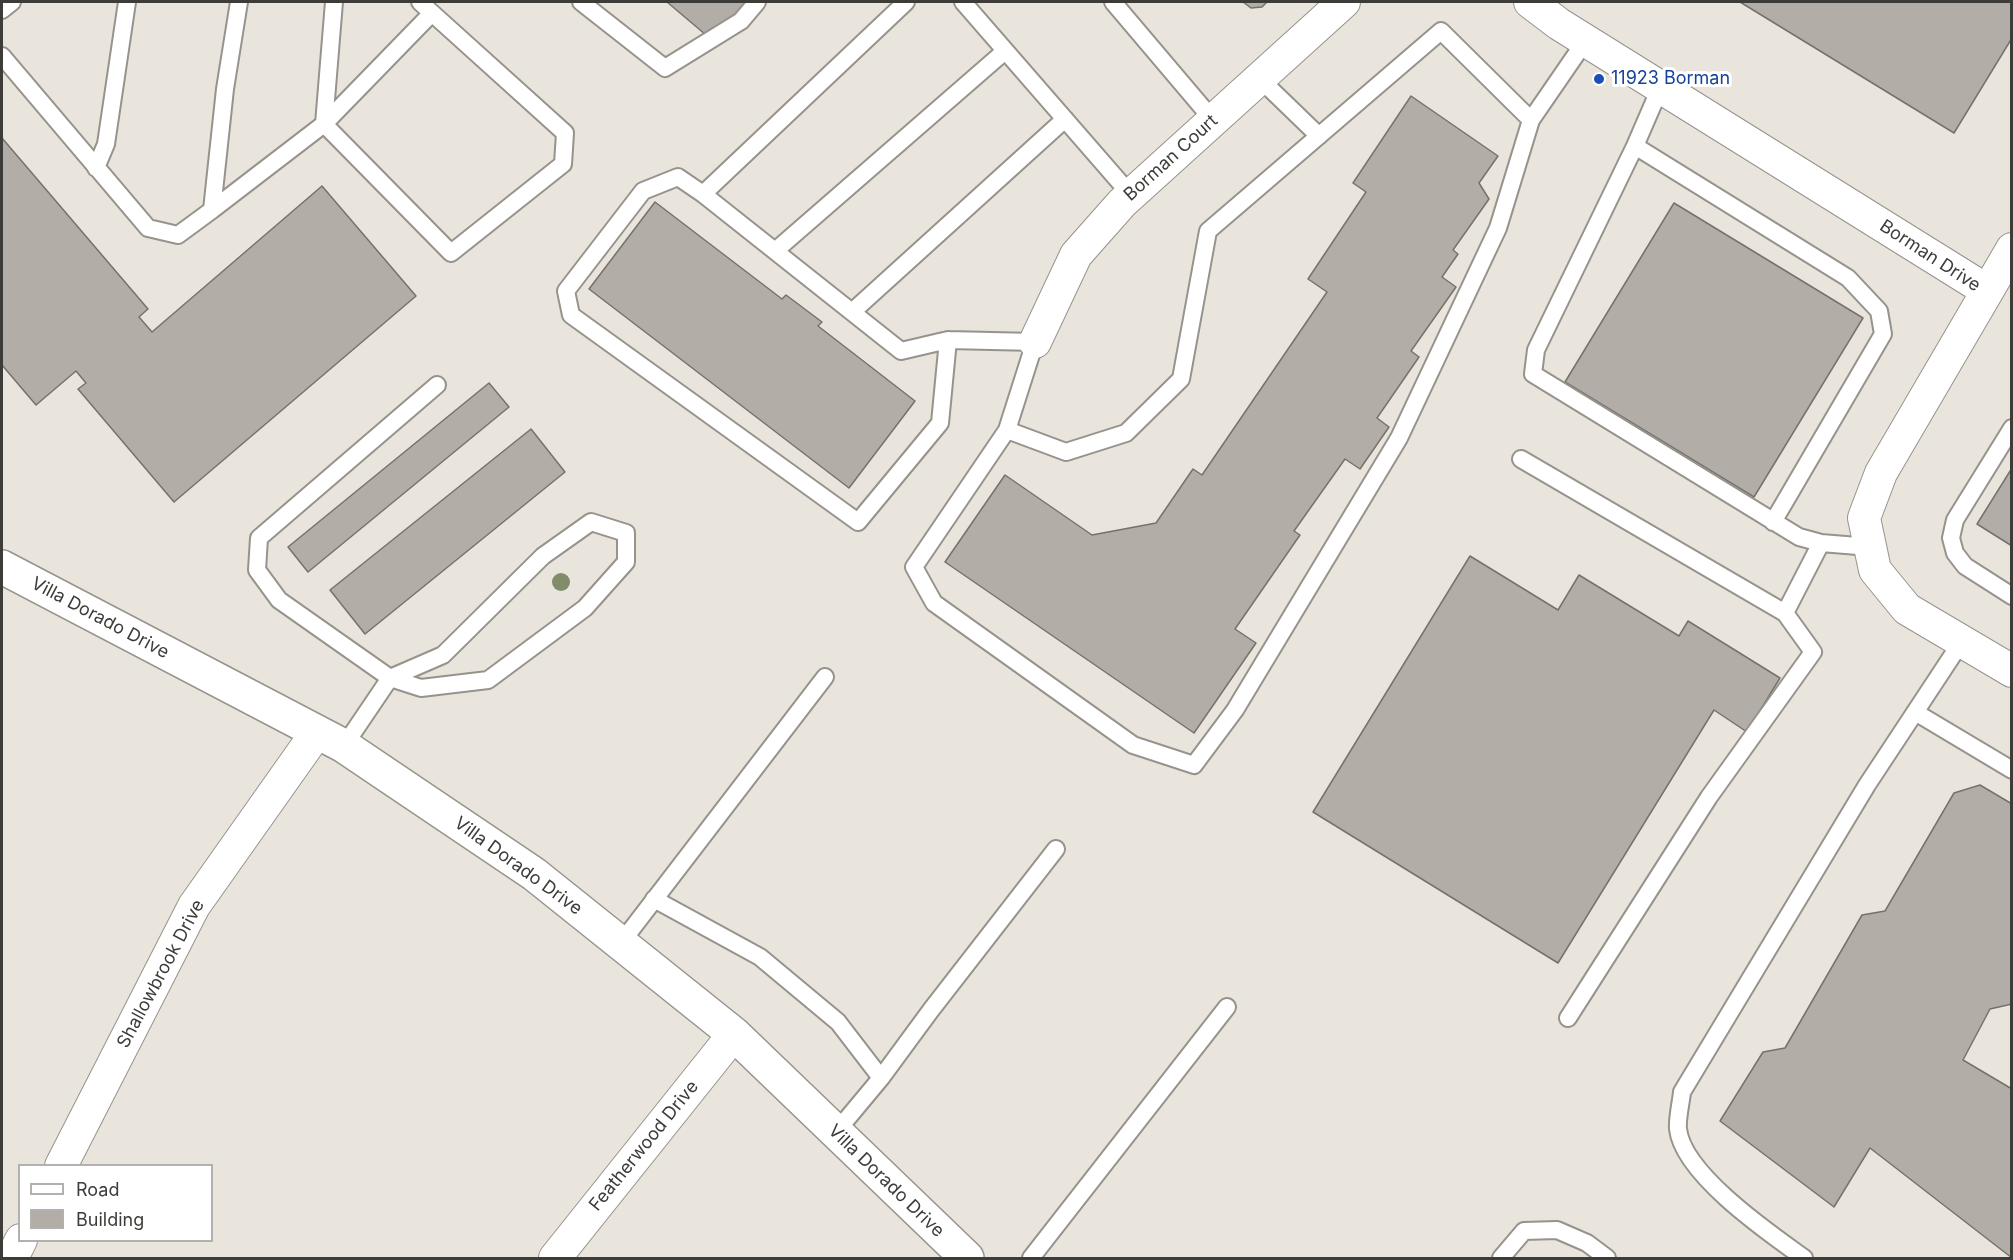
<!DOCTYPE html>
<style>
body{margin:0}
#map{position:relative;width:2013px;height:1260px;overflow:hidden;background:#e9e5dd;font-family:Inter,sans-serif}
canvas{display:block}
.frame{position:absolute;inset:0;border:3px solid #3e3c39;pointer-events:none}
.legend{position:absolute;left:18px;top:1164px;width:195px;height:78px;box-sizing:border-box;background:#fff;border:2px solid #b2b1b0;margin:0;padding:8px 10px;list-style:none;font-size:18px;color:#3e3c39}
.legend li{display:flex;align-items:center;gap:12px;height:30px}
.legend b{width:30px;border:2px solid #b2b1b0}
</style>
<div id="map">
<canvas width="2013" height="1260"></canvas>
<div class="frame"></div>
<ul class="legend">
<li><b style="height:8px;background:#fff"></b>Road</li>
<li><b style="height:16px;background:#b2aea7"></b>Building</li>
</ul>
</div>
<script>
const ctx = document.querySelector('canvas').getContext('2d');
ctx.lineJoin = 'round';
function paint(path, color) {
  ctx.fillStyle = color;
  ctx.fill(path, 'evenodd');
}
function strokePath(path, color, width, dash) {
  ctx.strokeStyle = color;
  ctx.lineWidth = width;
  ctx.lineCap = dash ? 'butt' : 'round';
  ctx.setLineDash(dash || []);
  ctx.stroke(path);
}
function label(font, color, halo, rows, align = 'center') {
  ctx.font = font + ' Inter,sans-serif';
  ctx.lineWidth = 6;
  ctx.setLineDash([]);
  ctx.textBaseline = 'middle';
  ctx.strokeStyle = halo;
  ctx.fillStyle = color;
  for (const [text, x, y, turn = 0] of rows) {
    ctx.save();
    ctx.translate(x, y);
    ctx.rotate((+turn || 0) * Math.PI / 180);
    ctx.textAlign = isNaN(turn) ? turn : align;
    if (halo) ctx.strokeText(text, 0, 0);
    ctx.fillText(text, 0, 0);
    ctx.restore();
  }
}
const building = new Path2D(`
 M667 2H747L731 19 706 35Z
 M1243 2H1267L1262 7 1251 8Z
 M1740 2H2012V38L1954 133Z
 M1411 96 1498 156 1479 183 1489 199 1453 250 1458 254 1442 277 1456 287 1411 351 1419 357 1377 418 1389 427 1360 469 1345 459 1294 531 1300 535 1235 629 1256 643 1194 733 945 562 1005 475 1092 535 1156 523 1193 469 1202 475 1327 292 1308 279 1366 192 1353 183Z
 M2 138 148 309 139 317 152 332 322 186 416 296 174 502 78 389 86 383 76 371 36 405 2 365Z
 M655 202 782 299 786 295 822 322 818 326 915 401 849 488 589 289Z
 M1674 203 1863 318 1754 497 1565 382Z
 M489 383 509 407 308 572 288 547Z
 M531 429 565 472 365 634 330 590Z
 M2012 468V546L1977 524Z
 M1470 556 1558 610 1579 575 1679 636 1688 621 1780 678 1747 732 1714 710 1558 963 1313 812Z
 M1980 785 2012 804V1004L1990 1009 1963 1060 2012 1089V1258L1870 1148 1834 1207 1720 1121 1763 1052 1785 1048 1862 915 1885 911 1954 793Z`);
const service = new Path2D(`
 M420 2 432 13 565 133 563 164 451 253 324 124 432 13
 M581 2 665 68 741 21 757 2
 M906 2 703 194 901 351 948 340 1035 342 1007 430 1066 452 1126 433 1181 379 1208 231 1441 31 1531 120 1498 228 1399 438 1235 710 1194 765 1133 745 934 603 914 567 1007 430
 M963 2 1130 194
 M1113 2 1213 120
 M2 10 12 2
 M2 56 148 228 178 235 212 210 225 89 239 2
 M1259 78 1319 136
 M1661 86 1635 146 1536 350 1533 374 1799 537 1821 543 1870 547
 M1531 120 1586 40
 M1635 146 1848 278 1879 311 1883 334 1773 522
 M96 168 106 144 127 2
 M703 194 678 177 643 191 566 291 571 315 858 522 940 423 948 340
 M212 210 324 124 334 2
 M775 251 1005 51
 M852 312 1065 119
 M2012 428 1955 520 1951 538 1955 553 1965 566 2012 596
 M1521 459 1785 613 1821 543
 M591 522 626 533V562L585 608 488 680 421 688 390 678 443 655 543 556Z
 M1915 712 2012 770
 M344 746 390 678 279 600 257 570 259 538 437 385
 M654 899 760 957 838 1022 881 1078 836 1132
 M621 943 825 677
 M1568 1018 1709 797 1813 652 1785 613
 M881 1078 931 1010 1056 849
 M1031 1258 1227 1007
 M1501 1258 1524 1231 1557 1230 1587 1243 1607 1258
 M1804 1258C1769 1233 1683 1174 1678 1129 1677 1118 1681 1103 1682 1092L1867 785 1962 641`);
const minor = new Path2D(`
 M1530 2 1559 24 1986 290
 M2012 249 1881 473 1864 518 1875 570 1907 609 2012 671
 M1035 342 1076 255 1122 203 1344 2
 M61 1166 194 906 317 732
 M12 1258 21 1240
 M555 1258 734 1034`);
const tertiary = new Path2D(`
 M2 567 344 746 534 874 734 1034 967 1258`);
const trees = [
 [561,582]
];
const markers = [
 [1599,79,6,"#1a4fb4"]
];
const transitNames = [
 ["11923 Borman",1611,79]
];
const streetNames = [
 ["Borman Court",1171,158,-42],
 ["Borman Drive",1930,256,33],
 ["Villa Dorado Drive",100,618,28],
 ["Villa Dorado Drive",518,866,36],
 ["Shallowbrook Drive",161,974,-62],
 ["Featherwood Drive",644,1146,-51],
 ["Villa Dorado Drive",886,1181,44]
];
paint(building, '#b2aea7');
strokePath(building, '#75726b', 1.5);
strokePath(service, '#97938c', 20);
strokePath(minor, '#97938c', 34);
strokePath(tertiary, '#97938c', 36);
strokePath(service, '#fff', 16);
strokePath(minor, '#fff', 32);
strokePath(tertiary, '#fff', 33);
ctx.fillStyle = '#808c6a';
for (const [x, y] of trees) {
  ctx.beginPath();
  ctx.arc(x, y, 9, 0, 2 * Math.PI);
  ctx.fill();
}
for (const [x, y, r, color] of markers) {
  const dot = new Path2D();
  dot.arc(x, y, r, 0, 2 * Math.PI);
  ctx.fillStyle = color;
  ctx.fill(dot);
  strokePath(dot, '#fff', 2);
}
label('18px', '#164399', '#fff', transitNames, 'left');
label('18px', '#3e3c39', '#fff', streetNames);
</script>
